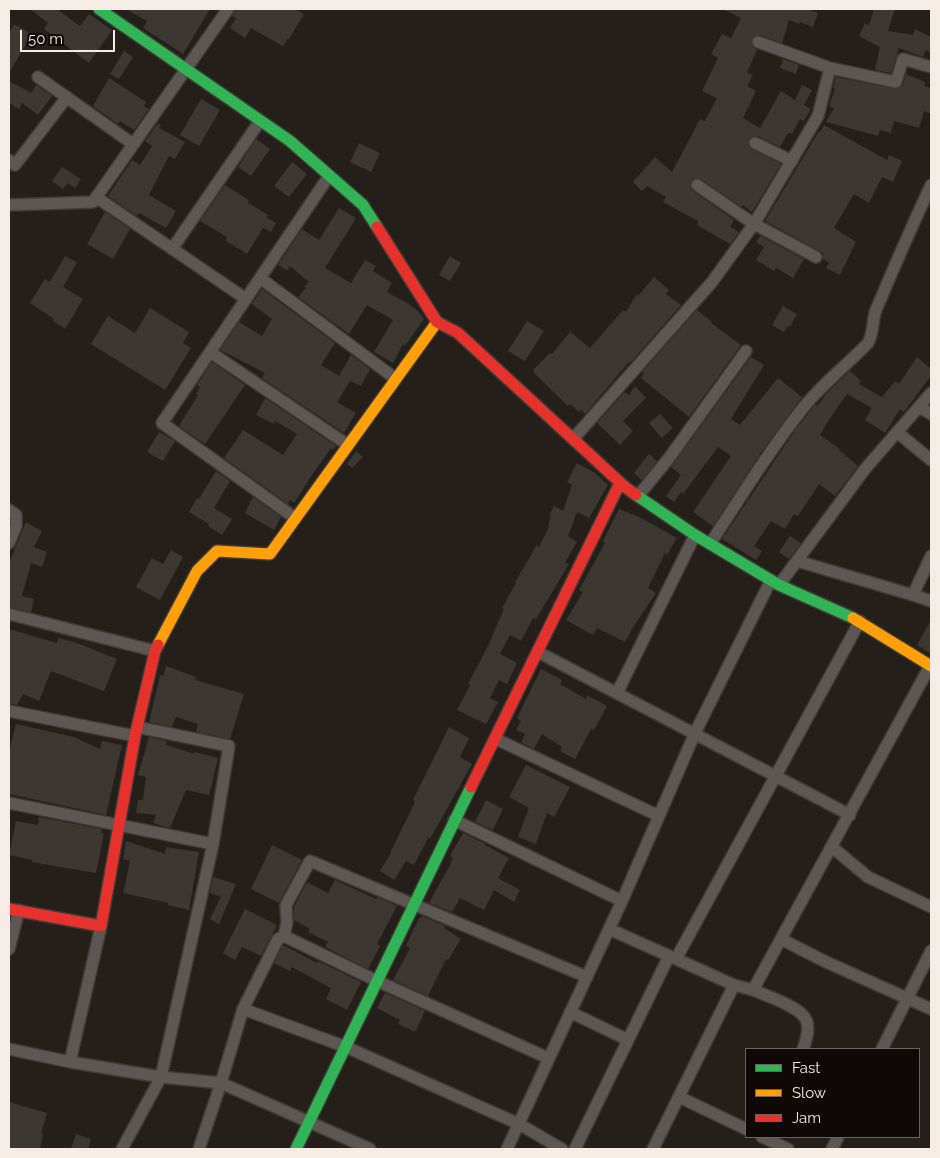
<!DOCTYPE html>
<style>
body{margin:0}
#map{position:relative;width:940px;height:1158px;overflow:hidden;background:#251f19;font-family:Raleway,sans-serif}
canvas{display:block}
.frame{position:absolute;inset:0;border:10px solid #f4ece5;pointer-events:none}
.legend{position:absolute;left:745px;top:1048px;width:175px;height:90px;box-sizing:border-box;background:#0e0906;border:1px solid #6a645f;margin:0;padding:6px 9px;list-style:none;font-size:15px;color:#f4ece5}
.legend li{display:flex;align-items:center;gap:10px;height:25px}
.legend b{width:25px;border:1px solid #6a645f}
.scale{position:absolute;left:20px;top:30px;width:95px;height:22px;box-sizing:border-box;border:2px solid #f4ece5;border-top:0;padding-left:6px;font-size:15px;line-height:18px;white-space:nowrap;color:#f4ece5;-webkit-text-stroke:4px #0e0906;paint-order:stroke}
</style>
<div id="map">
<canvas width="940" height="1158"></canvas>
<div class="frame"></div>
<ul class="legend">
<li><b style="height:6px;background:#30b455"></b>Fast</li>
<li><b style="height:6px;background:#ff9f0a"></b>Slow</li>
<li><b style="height:6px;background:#e5322d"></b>Jam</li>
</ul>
<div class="scale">50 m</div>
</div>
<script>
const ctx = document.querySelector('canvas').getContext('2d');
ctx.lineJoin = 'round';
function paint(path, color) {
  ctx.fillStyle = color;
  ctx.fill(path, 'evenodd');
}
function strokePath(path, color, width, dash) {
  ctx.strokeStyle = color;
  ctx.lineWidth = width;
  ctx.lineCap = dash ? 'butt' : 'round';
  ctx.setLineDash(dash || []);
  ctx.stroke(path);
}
const building = new Path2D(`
 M30 9H57L80 26 89 14 112 30 89 63 44 29 48 23Z
 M126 9H210L183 54 143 28 147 21Z
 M236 9H294L304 14 289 39 288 38 283 46 251 28 245 38 230 28 236 18 232 16Z
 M722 9H808L818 13 813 27 800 22 799 24 789 20 782 43 760 35 754 36 751 40 752 46 757 50 747 72 753 75 747 86 756 91 743 118 760 128 781 91 795 100 802 85 812 90 804 105 811 109 804 121 800 119 792 134 788 133 780 147 758 136 751 137 749 139 748 144 751 149 781 164 752 212 743 205 742 207 701 179 694 178 691 181 690 188 693 191 734 220 730 227 739 232 730 244 697 225 698 221 663 202 666 197 647 186 642 191 633 182 655 157 672 172 700 119 705 121 717 98 702 91 718 58 711 54 722 34 731 38 741 18Z
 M874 9H895L888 31 913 35 915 29 931 37V53L926 50 923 57 899 48 891 73 875 70 880 47 859 36 865 23 869 25Z
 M14 24 32 34 9 73V33Z
 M124 51 133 57 119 79 110 74Z
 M783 59 799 65 796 74 780 68Z
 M906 74 925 82 924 86 931 88V114L924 111 919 128 894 121 891 133 880 130 878 136 826 122 834 108 829 106 835 89 833 88 836 77 898 89 903 85Z
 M109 78 146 102 144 106 149 109 134 130 120 121 118 124 93 106Z
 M9 81 31 93 36 85 52 96 38 115 22 103 19 109 9 103Z
 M201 99 220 110 199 146 180 135Z
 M158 123 161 125 159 128 185 142 175 159 169 156 149 195 176 211 166 228 139 213 137 216 108 196 132 160 140 165 152 146 145 141Z
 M824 125 887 160 889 155 902 161 893 182 882 177 869 203 854 194 834 228 856 242 840 275 826 268 829 263 823 259V253L820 251 765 221 819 131 820 132Z
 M256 139 270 149 251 176 238 167Z
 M359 143 380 153 371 172 350 162Z
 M292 162 307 174 289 197 274 186Z
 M62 167 81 179 75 188 68 183 63 189 52 181Z
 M225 185 249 200 248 203 268 215 266 217 276 223 271 232 263 228 247 254 225 240 227 237 200 221Z
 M339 208 356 218 325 268 351 283 365 260 376 266 373 271 392 283 387 292 409 304 418 311 424 319 405 346 403 344 393 363 374 352 393 320 367 305 349 334 298 297 306 288 304 287 309 282 290 266 287 270 278 265 302 229 319 240Z
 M105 212 130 229 113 259 87 244Z
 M760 236 804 259 793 278 776 268 774 271 756 260 764 247 756 242Z
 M65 256 77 262 63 287 83 299 65 329 53 321 54 319 30 303 45 279 50 282Z
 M450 256 461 263 450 281 439 275Z
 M654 277 669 290 666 294 681 305 630 363 629 362 585 414 581 410 579 412 570 404 568 406 534 373V369L550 353 552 354 570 332 590 348 623 310 626 312 636 295 638 296Z
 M262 289 335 343 321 365 339 376 351 355 370 369 361 386 350 381 337 402 356 413 344 433 262 378 265 373 220 350 239 322 262 336 272 319 252 304Z
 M783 306 797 314 790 327 788 326 784 332 772 325Z
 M150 308 189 332 183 343 191 348 165 390 91 344 108 316 135 333Z
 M697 310 712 322 711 323 741 345 689 417 641 378 644 373 642 372Z
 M527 321 544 331 525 361 508 351Z
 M751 357 764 365 731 419 740 425 778 378 802 397 760 454 713 526 693 512 731 456 718 447 683 494 681 492 674 502 666 496 681 475 671 467Z
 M917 357 931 369V376L904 412 900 409 885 433 865 420 872 408 847 394 830 418 820 435 840 449 839 450 858 466 835 496 819 484 798 516 794 514 785 529 771 521 754 546 762 551 756 560 722 539 796 429 815 405 817 406 828 392 840 380 850 371 861 381 859 384 882 397 895 381 899 384Z
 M212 362 245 385 205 444 179 426 198 395 196 394 200 387 197 385Z
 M635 386 646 398 623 421 633 431 620 445 597 423 625 392 629 395Z
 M265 398 336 446 333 450 331 448 321 463H320L294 503 290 500 288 504 224 458 243 430 283 455 297 434 275 421 274 424 256 415Z
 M660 414 673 428 662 438 649 423Z
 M159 432 175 441 163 461 147 452Z
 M356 451 363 457 352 468 347 464Z
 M649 454 657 461 642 480 634 473Z
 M577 463 595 473 608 485 589 518 577 512 568 536 577 542 565 562 569 564 536 619 533 618 521 641 510 635 500 654 517 663 507 684 499 680 490 698 498 702 486 724 457 710 470 685 468 684 488 646 504 609 502 608 516 583 515 582 537 545 539 547 549 527 548 526 551 516 549 515 554 506 563 511 572 485 567 482Z
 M216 471 230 481 214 508 232 519 222 535 208 526 209 524 189 512 197 498 199 499Z
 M253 497 281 517 274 530 245 513Z
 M619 509 639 517 677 538 667 555 665 553 648 588 656 593 633 627 625 642 597 628 593 635 566 620 583 592 579 590 605 543 603 541Z
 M26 522 42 531 34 547 47 552 42 567 31 563 22 596 34 599 31 612 9 607V563Z
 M790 536 801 543 789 559 779 552Z
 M171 550 183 557 160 600 136 587 152 558 163 564Z
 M931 620V654L917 645Z
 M9 629 57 643 58 638 77 643 117 659 104 691 51 671 39 701 23 694 17 705 9 704Z
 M166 666 196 677 195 680 244 694 230 739 196 732 198 724 176 717 172 727 149 722 160 675 163 676Z
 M541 669 562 680 560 684 586 699 587 695 607 706 594 730 591 729 575 759 560 751 562 747 542 734 534 749 521 742 525 734 516 730 521 721 517 718Z
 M16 724 74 737 100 749 102 741 122 745 106 815 9 794V752Z
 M449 727 469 738 460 757 472 764 430 839 428 838 414 865 406 861 394 880 380 871 391 853H390L415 802 413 800Z
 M149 737 167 741 166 745 194 754 195 752 218 758 209 795 186 790 170 828 153 823 156 815 136 813 138 800H143L146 777 138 775Z
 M526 765 570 787 554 817 547 813 536 844 518 837 529 808 509 797Z
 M486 800 503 809 493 830 475 822Z
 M39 817 102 829 101 833 104 834 96 873 32 862V860L9 855 16 821 38 825Z
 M463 833 486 844 485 845 509 858 498 878 520 890 514 902 494 890 484 910 460 898 452 912 429 903 450 865 453 858 450 856Z
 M126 841 165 854 166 847 199 852 189 910 168 905V903L123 893 130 861 123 859Z
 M272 845 302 860 279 903 251 889Z
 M213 877 236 884 219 924 210 919 221 897 210 893Z
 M335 880 376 899 377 897 397 906 377 944 380 946 368 969 325 947 328 942 308 932 310 929 294 920V907L307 882 328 893Z
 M245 909 277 925 261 956 242 947 235 960 223 953Z
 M422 916 445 926 444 928 461 939 448 960 446 959 428 996 393 980 410 948 406 946 419 918 420 919Z
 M283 945 317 963 318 961 361 982 347 1010 326 999 331 988 292 967 290 971 274 963Z
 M385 993 425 1011 415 1032 398 1024 400 1020 377 1008Z
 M9 1102 47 1113 41 1133 43 1134 40 1149H9Z
 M76 1134 91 1139 88 1149H71Z`);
const street = new Path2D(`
 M758 42 830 68 896 82 903 59 931 67
 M38 77 133 144
 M755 143 792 161
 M9 160 15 165 67 97
 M697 185 754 224 816 257
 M96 197 246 299
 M9 205 93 202 228 9
 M172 249 260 121
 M260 278 396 379
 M210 352 348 445
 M919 407 931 414
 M897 432 931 460
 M573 439 712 282 754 224 818 116 830 68
 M638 496 669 458 746 351
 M9 510 16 515V526L9 543
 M295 518 162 423 329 176
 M710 544C740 498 769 451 803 408 822 384 847 365 868 343 874 333 872 320 876 310 894 267 912 226 931 185
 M797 561 913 595 931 556
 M779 585 865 469 931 393
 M913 595 931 601
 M9 614 155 651
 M538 652 850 815
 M617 693 695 535
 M9 711 135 736
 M496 739 659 816
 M9 803 213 844
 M454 820 622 901
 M832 847 868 877 931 907
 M609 929 734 985 653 1149
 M284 936 287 922 286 905 310 861 587 977
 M781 939 824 961 931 1009
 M9 949 19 910
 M676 959 860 621
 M734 985 753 990 930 666
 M753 990C767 996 798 1006 805 1018 811 1027 806 1041 803 1049
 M243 1009 346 1047 519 1124 562 1149
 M570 1012 628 1040
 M9 1049 70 1062 101 926
 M882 1049 931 951
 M70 1062 161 1077 221 1083 199 1149
 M679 1097 746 1129
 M762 1137 788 1149
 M122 1149 161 1077 213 844 229 746 137 727
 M370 1149 221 1083 243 1009 278 939 284 936 377 981 548 1058
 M507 1149 622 901 695 733 771 580
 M575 1149 669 956
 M832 1149 838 1137`);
const fast = new Path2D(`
 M99 9 290 141 363 205 377 227
 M636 495 695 535 779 585 853 618
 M296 1149 471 787`);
const slow = new Path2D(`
 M853 618 931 666
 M158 645 197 571 217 551 270 554 437 322`);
const jam = new Path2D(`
 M377 227 437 322 458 333 625 487 636 495
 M471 787 620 483
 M9 909 101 926 135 736 155 651 158 645`);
paint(building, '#3c3731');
strokePath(street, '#403a36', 14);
strokePath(fast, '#403a36', 14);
strokePath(slow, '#403a36', 14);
strokePath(jam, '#403a36', 14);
strokePath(street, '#5c5752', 11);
strokePath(fast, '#30b455', 11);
strokePath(slow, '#ff9f0a', 11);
strokePath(jam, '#e5322d', 11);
</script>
